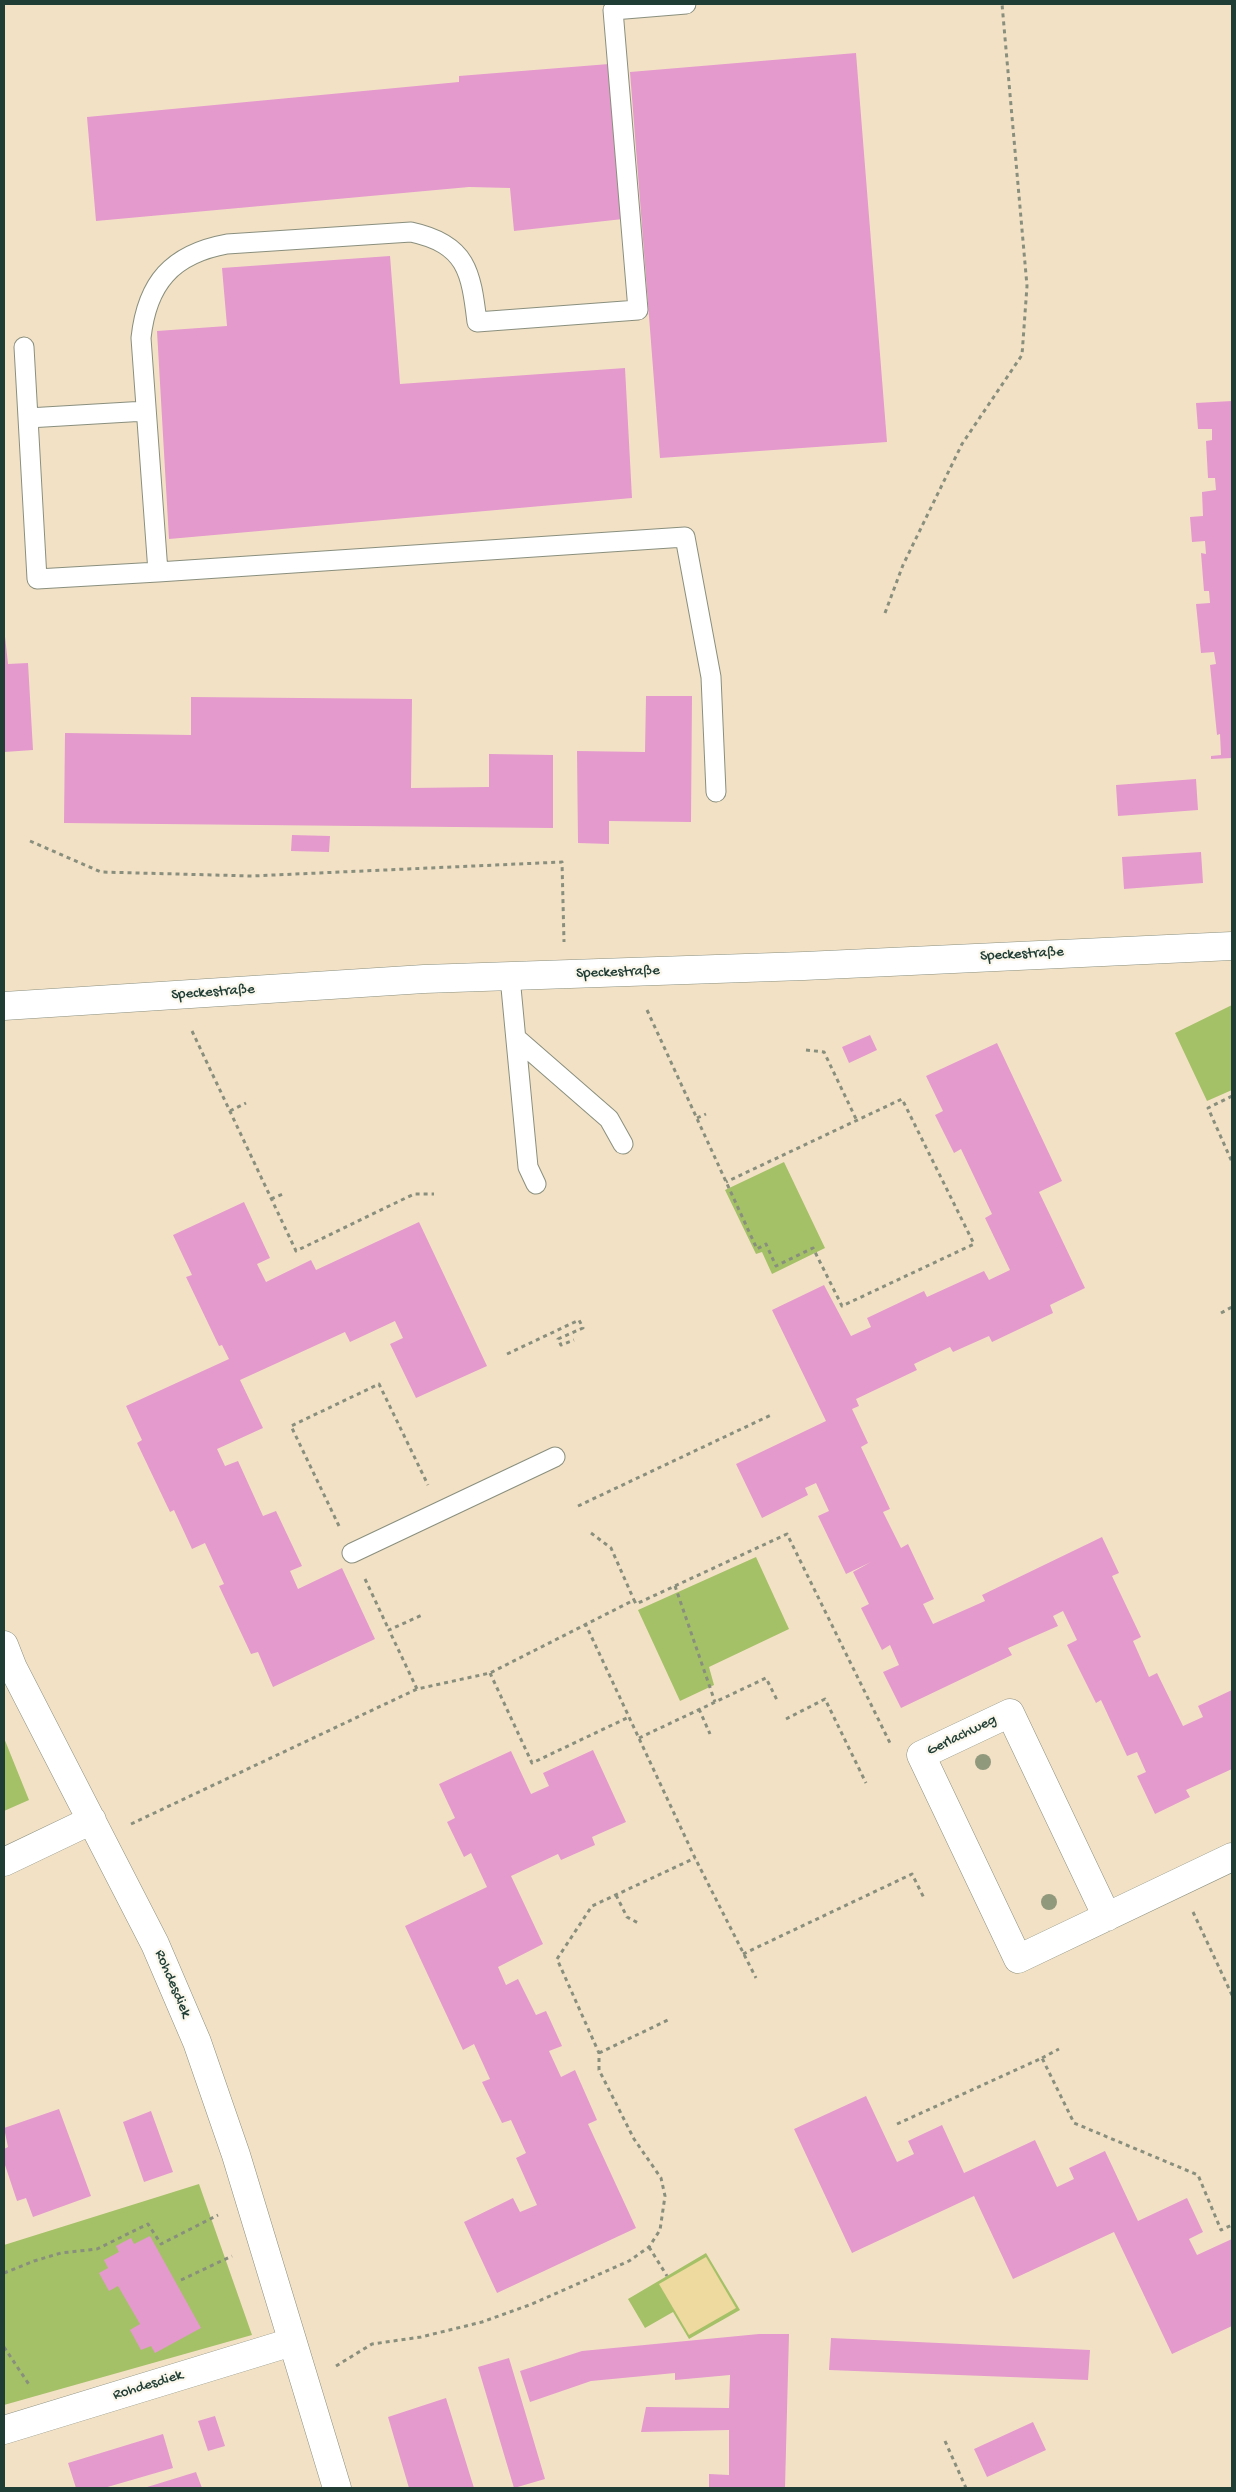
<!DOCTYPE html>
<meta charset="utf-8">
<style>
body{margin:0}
#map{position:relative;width:1236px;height:2492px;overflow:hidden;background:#f3e1c6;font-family:"Gochi Hand",sans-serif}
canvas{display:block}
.frame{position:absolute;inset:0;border:5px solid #1f3d34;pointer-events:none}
</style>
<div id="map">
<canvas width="1236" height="2492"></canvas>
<div class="frame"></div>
</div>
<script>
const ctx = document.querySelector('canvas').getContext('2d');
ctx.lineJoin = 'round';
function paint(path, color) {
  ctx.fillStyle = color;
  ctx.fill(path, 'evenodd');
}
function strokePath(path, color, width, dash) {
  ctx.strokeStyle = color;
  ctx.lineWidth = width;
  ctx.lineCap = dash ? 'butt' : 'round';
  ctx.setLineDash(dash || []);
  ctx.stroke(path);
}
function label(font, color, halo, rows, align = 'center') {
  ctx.font = font + ' "Gochi Hand",sans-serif';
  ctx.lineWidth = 4.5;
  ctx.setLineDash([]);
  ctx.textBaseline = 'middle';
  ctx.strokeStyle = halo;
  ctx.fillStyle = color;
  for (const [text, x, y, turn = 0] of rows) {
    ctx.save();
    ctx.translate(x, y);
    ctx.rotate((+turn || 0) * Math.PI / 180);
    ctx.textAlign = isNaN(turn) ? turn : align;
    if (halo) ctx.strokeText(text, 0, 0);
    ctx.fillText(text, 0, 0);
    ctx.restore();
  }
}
const green = new Path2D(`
 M1232 1005V1090L1207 1101 1175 1033Z
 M784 1162 825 1248 772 1274 762 1252 756 1254 725 1190Z
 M756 1557 789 1629 709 1667 714 1685 680 1701 638 1610Z
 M4 1738 29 1800 4 1811Z
 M199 2184 252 2335 4 2405V2245Z
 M706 2253 740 2310 689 2339 673 2312 645 2328 628 2299Z`);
const sand = new Path2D(`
 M706 2257 736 2308 689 2335 659 2284Z`);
const building = new Path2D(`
 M856 53 887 442 660 458 630 72Z
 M609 64 623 219 514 231 510 188 469 187 96 221 87 117 459 82V76Z
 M390 256 400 384 625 368 632 498 169 539 157 331 227 326 222 268Z
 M1232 401V758L1211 759V756L1221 755 1220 734 1217 735 1210 665 1216 664 1214 652 1201 653 1196 604 1210 603 1209 591H1204L1201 553 1206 554 1205 541 1192 542 1190 517 1203 516 1202 492 1216 490 1215 478H1208L1206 441 1212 440V429H1198L1196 403Z
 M4 627 8 664 28 663 33 750 4 752Z
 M646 696H692L691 822 609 821V844L578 843 577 751 645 752Z
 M191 697 412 699 411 788 489 787V754L553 755V828L64 823 65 733 191 735Z
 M1196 779 1198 810 1118 816 1116 785Z
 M292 835 330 836 329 852 291 851Z
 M1201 852 1203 883 1124 889 1122 857Z
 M870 1035 877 1050 849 1063 842 1047Z
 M997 1043 1062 1181 1039 1192 1085 1288 1050 1305 1053 1313 992 1342 989 1336 953 1352 950 1347 914 1364 917 1370 856 1399 859 1406 852 1409 868 1443 861 1447 890 1509 883 1512 901 1548 908 1544 934 1599 923 1604 933 1624 985 1601 982 1595 1102 1537 1119 1573 1112 1576 1141 1637 1133 1641 1149 1677 1157 1673 1183 1726 1203 1717 1198 1706 1232 1690V1769L1186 1790 1190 1797 1155 1814 1137 1776 1146 1772 1137 1752 1127 1756 1101 1700 1096 1703 1067 1645 1077 1640 1063 1611 1053 1616 1058 1626 1008 1648 1012 1655 901 1708 883 1672 899 1665 890 1645 882 1650 861 1608 869 1604 853 1572 871 1562 846 1574 818 1516 829 1511 816 1483 805 1488 808 1495 762 1518 736 1464 826 1421 772 1310 824 1285 851 1336 871 1327 867 1318 924 1291 927 1297 984 1271 989 1280 1010 1270 985 1218 992 1214 961 1149 954 1153 935 1115 943 1111 926 1076Z
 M244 1202 270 1258 257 1264 266 1282 311 1260 316 1270 419 1222 487 1366 416 1398 390 1344 403 1338 395 1321 350 1342 345 1332 240 1380 263 1428 217 1449 225 1466 238 1461 263 1516 276 1511 302 1566 290 1571 298 1589 342 1568 375 1639 273 1687 258 1652 251 1654 219 1586 224 1584 205 1543 192 1549 174 1510 170 1512 137 1443 142 1440 126 1406 229 1359 222 1345 219 1346 186 1277 192 1275 173 1235Z
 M593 1750 626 1822 592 1837 595 1845 561 1860 558 1854 511 1876 543 1944 498 1967 506 1985 518 1979 536 2015 546 2011 562 2046 549 2051 561 2077 575 2070 597 2120 588 2124 636 2228 497 2293 464 2222 513 2198 520 2212 537 2205 516 2158 526 2153 511 2120 502 2123 482 2082 490 2079 474 2044 463 2050 405 1926 487 1887 471 1853 464 1857 447 1822 455 1818 439 1784 511 1751 531 1794 549 1786 543 1773Z
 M866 2096 897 2162 914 2154 908 2141 942 2125 964 2173 1035 2140 1057 2187 1074 2179 1069 2168 1105 2151 1138 2221 1187 2198 1203 2232 1189 2239 1197 2255 1232 2239V2326L1172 2354 1114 2232 1013 2279 974 2196 852 2253 794 2129Z
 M59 2109 91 2196 33 2217 26 2198 17 2201 4 2162V2149L8 2147 4 2128Z
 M151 2111 173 2172 144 2182 123 2122Z
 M150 2236 201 2328 155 2353 151 2346 141 2350 130 2330 140 2324 118 2286 109 2291 99 2273 108 2268 104 2260 119 2252 116 2246 131 2238 134 2244Z
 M759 2334H789L785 2488H709V2474L729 2475V2430L641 2432 646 2407 729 2408 730 2375 675 2380V2373L591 2381 530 2402 520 2371 582 2351Z
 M831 2338 1090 2350 1088 2380 829 2370Z
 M509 2358 545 2479 514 2488 478 2367Z
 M446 2398 474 2488H409L388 2417Z
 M215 2416 225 2446 208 2451 198 2421Z
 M1033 2422 1046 2450 987 2477 974 2449Z
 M163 2434 173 2468 104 2488H76L68 2463Z
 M196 2472 202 2488H144Z`);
const path = new Path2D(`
 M885 613 903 565 962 444 1022 355 1027 286 1002 4
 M30 841 101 872 252 876 562 862 564 942
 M647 1010 757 1249 766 1244 776 1266 813 1248 842 1306 974 1244 902 1099 726 1182
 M192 1031 296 1251 414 1194H434
 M806 1050 824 1052 857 1121
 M1232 1096 1208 1108 1232 1162
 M230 1111 246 1103
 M697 1118 706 1114
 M271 1199 285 1193
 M1221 1313 1232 1307
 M507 1354 579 1320 583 1328 558 1339 561 1345 574 1340
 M578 1506 771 1415
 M339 1526 291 1426 379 1384 428 1485
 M591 1533 611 1548 634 1600
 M365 1579 389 1630
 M675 1586 715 1702
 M585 1623 695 1858 756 1978
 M490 1673 532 1763 629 1717
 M417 1689 389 1630 422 1615
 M699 1709 710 1734
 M786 1719 825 1699 866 1783
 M639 1738 766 1678 777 1700
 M131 1824 417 1689 490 1673 634 1600 636 1604 787 1534 890 1743
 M616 1895 627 1917 640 1924
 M1193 1912 1232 1995
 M743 1954 912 1874 924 1898
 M599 2053 668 2020
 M1042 2058 1059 2049
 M897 2124 1042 2058 1074 2123 1198 2175 1221 2230 1232 2225
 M649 2247 667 2276
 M4 2273 34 2261 61 2253 97 2249 148 2224 161 2244 218 2215
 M181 2280 232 2256
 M4 2347 30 2386
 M336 2366 372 2344 421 2337 482 2322 532 2304 629 2261 649 2247 660 2230 665 2196 661 2178 634 2139 599 2070V2053L557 1959 592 1906 695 1858
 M945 2441 966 2488`);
const lane = new Path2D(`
 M686 4 613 10 638 310 477 322C471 272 467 244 411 232L227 244C172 254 147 283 141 338L158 572 685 537 711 677 716 792
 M24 347 28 418
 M146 411 28 418 37 579 158 572
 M510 977 528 1167 536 1184
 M516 1038 609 1119 623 1144
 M352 1553 555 1457`);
const street = new Path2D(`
 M4 1006 424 979 804 966 1232 946
 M4 1645 13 1668 155 1944 197 2042 236 2155 337 2488
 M4 1862 92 1820
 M1107 1917 1010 1713 921 1755 1018 1959 1232 1857
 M4 2430 292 2342`);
const trees = [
 [983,1762],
 [1049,1902]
];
const streetNames = [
 ["Speckestraße",1022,955,-3],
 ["Speckestraße",618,973,-2],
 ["Speckestraße",213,993,-4],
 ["Gerlachweg",962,1736,-26],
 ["Rohdesdiek",172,1984,67],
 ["Rohdesdiek",148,2386,-17]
];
paint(green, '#a4c168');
paint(sand, '#eeda9e');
paint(building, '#e49acd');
strokePath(lane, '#898f7d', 21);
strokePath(street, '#898f7d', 29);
strokePath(path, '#898f7d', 3, [4, 4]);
strokePath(lane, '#fff', 19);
strokePath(street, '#fff', 28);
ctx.fillStyle = '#91997d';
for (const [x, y] of trees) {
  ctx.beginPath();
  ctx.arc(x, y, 8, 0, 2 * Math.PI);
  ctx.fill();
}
label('15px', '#1f3d34', '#fbf7ec', streetNames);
</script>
